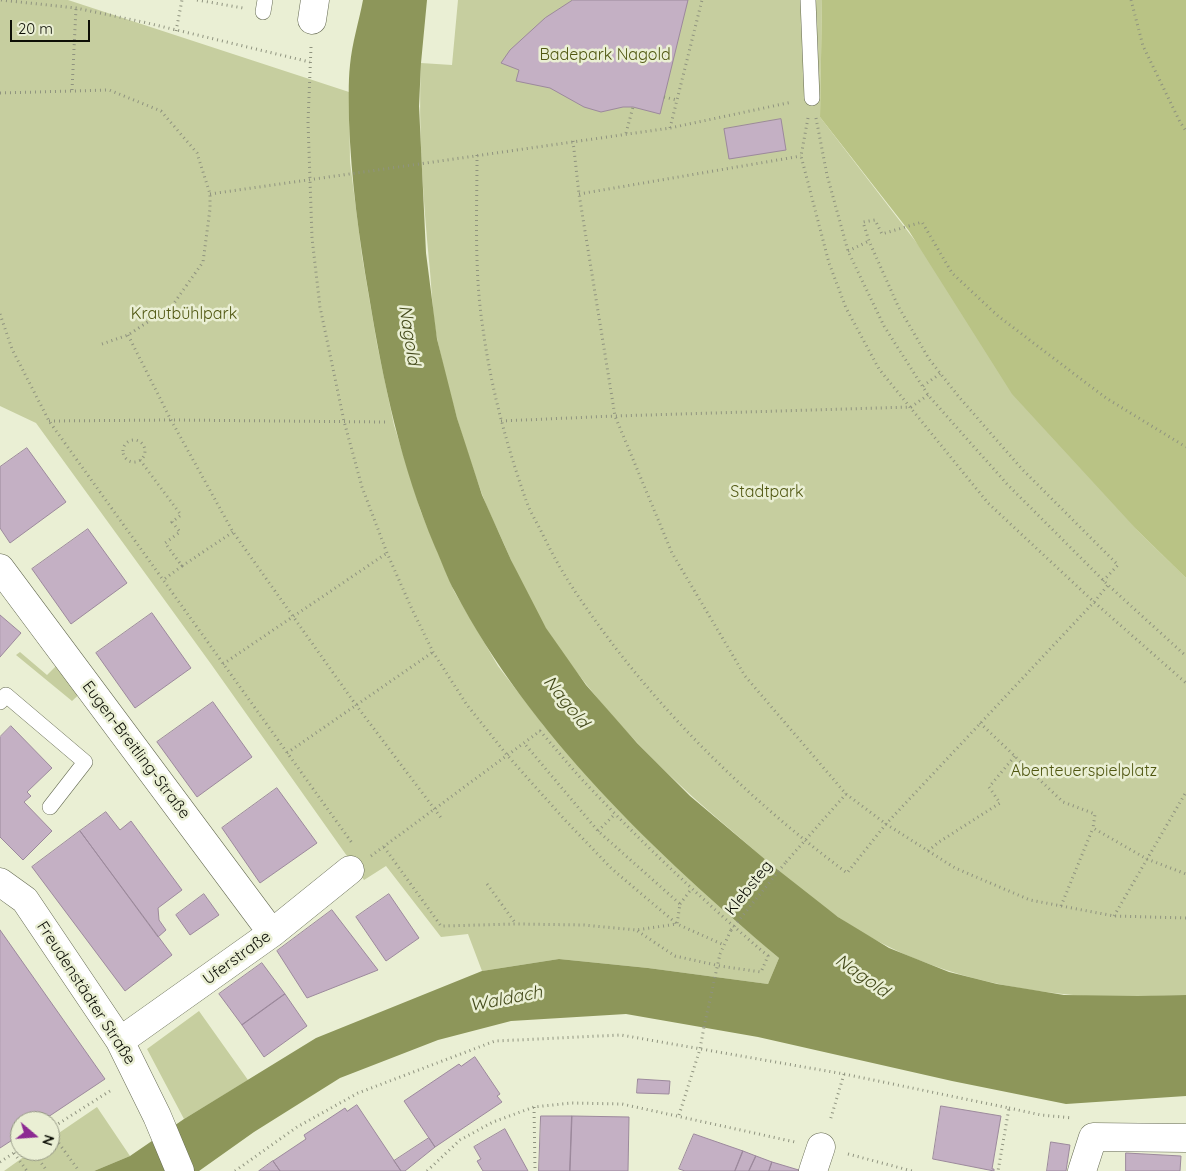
<!DOCTYPE html>
<meta charset="utf-8">
<style>
body{margin:0}
#map{position:relative;width:1186px;height:1171px;overflow:hidden;background:#eaefd4;font-family:Quicksand,sans-serif}
canvas{display:block}
.north{position:absolute;left:10px;top:1111px;width:50px;height:50px;box-sizing:border-box;background:#eaefd4;border:1px solid #929582;border-radius:50%;rotate:108deg;font-size:14px;font-weight:700;line-height:20px;text-align:center;color:#0d0f06}
.north::after{content:'';display:block;margin:auto;width:18px;height:22px;background:#8c2a92;clip-path:polygon(50% 0,100% 100%,50% 72%,0 100%)}
.scale{position:absolute;left:10px;top:20px;width:80px;height:22px;box-sizing:border-box;border:2px solid #0d0f06;border-top:0;padding-left:6px;font-size:15px;line-height:18px;white-space:nowrap;color:#0d0f06;-webkit-text-stroke:4px #eaefd4;paint-order:stroke}
</style>
<div id="map">
<canvas width="1186" height="1171"></canvas>
<div class="north">N</div>
<div class="scale">20 m</div>
</div>
<script>
const ctx = document.querySelector('canvas').getContext('2d');
ctx.lineJoin = 'round';
function paint(path, color) {
  ctx.fillStyle = color;
  ctx.fill(path, 'evenodd');
}
function strokePath(path, color, width, dash) {
  ctx.strokeStyle = color;
  ctx.lineWidth = width;
  ctx.lineCap = dash ? 'butt' : 'round';
  ctx.setLineDash(dash || []);
  ctx.stroke(path);
}
function label(font, color, halo, rows, align = 'center') {
  ctx.font = font + ' Quicksand,sans-serif';
  ctx.lineWidth = 5;
  ctx.setLineDash([]);
  ctx.textBaseline = 'middle';
  ctx.strokeStyle = halo;
  ctx.fillStyle = color;
  for (const [text, x, y, turn = 0] of rows) {
    ctx.save();
    ctx.translate(x, y);
    ctx.rotate((+turn || 0) * Math.PI / 180);
    ctx.textAlign = isNaN(turn) ? turn : align;
    if (halo) ctx.strokeText(text, 0, 0);
    ctx.fillText(text, 0, 0);
    ctx.restore();
  }
}
const green = new Path2D(`
 M0 0H68L349 92 350 162 362 256 377 344 394 425 421 512 454 591 498 666 544 726 731 917 779 958 768 984 648 968 559 959 482 971 468 934 441 937 386 866 364 880 211 664 36 423 0 406Z
 M458 0H822L820 117 1138 531 1186 578V995C1146 996 1102 999 1063 994 983 986 904 963 838 917 801 892 766 860 732 831 662 772 597 707 547 630 531 604 516 572 504 544 497 528 488 511 482 494 464 445 449 394 438 343 432 316 432 288 429 261 423 195 418 129 421 63L452 65Z
 M20 652 47 675 62 660 85 689 72 701 16 655Z
 M199 1011 248 1080 184 1119 147 1049Z
 M97 1107 130 1156 94 1171H4L32 1151H50V1139Z`);
const forest = new Path2D(`
 M822 0H1186V578L1138 531 1012 394 909 231 820 117Z`);
const water = new Path2D(`
 M363 0H427L421 63 419 106 426 253 437 339 457 418 482 495 511 560 546 628 586 685 637 743 690 796 773 866 838 917 889 948 949 972 997 984 1064 995 1138 996 1186 995V1096L1066 1104 952 1081 758 1037 626 1014 511 1021 438 1040 340 1078 254 1132 199 1171H94L130 1156 184 1119 316 1038 482 971 559 959 648 968 768 984 779 958C657 855 530 735 455 592 447 578 442 562 435 547 401 466 383 382 369 296 359 238 351 179 349 120 349 102 348 83 350 65 352 43 359 21 363 0Z`);
const building = new Path2D(`
 M573 0H688L660 114 633 107H623L601 112 584 107 550 88 516 81 519 70 501 63 510 50 545 18Z
 M781 119 786 150 729 159 724 129Z
 M27 448 66 502 10 543 0 528V467Z
 M88 529 127 583 71 624 32 569Z
 M152 613 191 668 135 708 96 653Z
 M0 615 21 633 0 657Z
 M213 702 252 757 197 797 157 742Z
 M11 726 52 768 27 792 31 796 24 802 52 831 23 860 0 837V737Z
 M277 788 317 843 260 883 222 828Z
 M106 812 120 830 131 821 182 890 158 908 159 920 166 930 158 937 80 831Z
 M80 831 172 955 125 991 32 867Z
 M204 894 219 915 190 935 176 915Z
 M389 894 419 938 386 961 356 917Z
 M332 910 378 970 307 998 277 951Z
 M0 930 105 1079 42 1121H20V1135L0 1148Z
 M262 963 285 994 242 1025 219 994Z
 M285 994 307 1026 264 1057 242 1025Z
 M475 1057 500 1094 497 1096 502 1102 435 1147 404 1101 459 1064 461 1066Z
 M638 1079 670 1081 669 1094 637 1093Z
 M357 1105 401 1171H280L273 1161 306 1139 304 1135 345 1108 347 1111Z
 M941 1106 1001 1116 992 1169H994V1171L933 1159Z
 M541 1116H572L570 1171H539Z
 M572 1116 629 1117 628 1171H570Z
 M505 1129 528 1171H483L477 1161 481 1159 474 1147Z
 M694 1134 743 1151 735 1171H685L679 1169Z
 M429 1138 435 1147 405 1171H401L394 1161Z
 M1051 1142 1070 1145 1066 1171H1047Z
 M743 1151 756 1156 749 1171H735Z
 M1126 1153 1181 1156 1180 1171H1126Z
 M756 1156 772 1162 769 1171H749Z
 M273 1161 280 1171H259Z
 M772 1162 802 1171H769Z`);
const path = new Path2D(`
 M1 0 76 8 143 22 310 62
 M197 0 243 8
 M1131 0 1143 46 1180 122 1186 131
 M176 31 182 0
 M311 47 308 122 312 238 320 307 344 421 362 487 387 553 411 607 433 652 467 705 507 755 564 819 612 869 677 924 724 945
 M72 90 76 8
 M0 93 109 90 161 111 197 153 210 194V209L203 262 172 306 128 335 102 344
 M664 97 677 100
 M808 118 801 156 829 263 846 308 879 369 988 503 1094 602 1186 683
 M816 118 827 175 848 251 884 326 928 395 1007 484 1108 585 1186 656
 M670 128 702 0
 M626 133 633 107
 M573 141 579 194 615 416 672 553 745 676 846 794 886 824 955 868 1030 900 1114 916 1186 918
 M477 155C477 213 474 272 483 329 491 388 507 447 527 503 531 513 537 523 542 533 555 560 568 582 585 606 656 709 747 798 847 873L886 824 1094 602 1108 585
 M210 194 670 128 792 102
 M579 194 801 156
 M848 251 869 241
 M0 314 12 349 49 421 352 843
 M128 335 171 420 233 532 356 705 442 819
 M923 386 941 373
 M49 421 171 420 386 422
 M501 421 615 416 911 407 928 395
 M123 451a11 11 0 1 1 22 0a11 11 0 1 1-22 0Z
 M140 460 181 515 172 522 180 532 165 543 182 566 163 580
 M182 566 233 532
 M1103 581 1118 565 1021 468 959 397 929 359 898 306 869 241 863 222 875 220 882 234 922 222 952 273 998 316 1106 398 1186 447
 M223 664 387 553
 M980 723 1063 802 1095 814 1093 828 1147 859 1186 874
 M287 753 433 652
 M598 831 615 814
 M384 847 441 926 517 924 584 925 636 930 677 924 680 904 598 831 524 743
 M928 851 939 842 1000 803 989 787 1015 756
 M371 856 540 731C558 751 574 772 593 791 648 849 707 904 768 956L761 972 720 966 675 956 636 930
 M786 862 846 794
 M487 884 516 924
 M680 904 692 888
 M1061 906 1093 828
 M1114 916 1186 792
 M720 954 731 930
 M844 1074 1009 1108 998 1171
 M534 1107 535 1171
 M1009 1108 1041 1115 1073 1118
 M679 1115 700 1049 704 1027
 M43 1120V1121
 M50 1129 113 1089
 M50 1131 79 1171
 M33 1151 47 1171
 M14 1153 27 1171
 M848 1154 912 1171
 M0 1162 20 1149
 M235 1171 297 1127 358 1093 495 1041 621 1035 844 1074 830 1121
 M427 1171 460 1140 493 1122 534 1107 571 1103 622 1104 795 1142`);
const lane = new Path2D(`
 M808 0 812 98
 M263 12 265 0
 M0 702 6 695 85 762 50 807`);
const street = new Path2D(`
 M312 20 315 0
 M0 568 272 933
 M0 882 25 900 120 1041 157 1116 180 1171
 M120 1041 272 933 350 870
 M813 1171 821 1147
 M1082 1171 1093 1137 1186 1138`);
const pathBridge = new Path2D(`
 M731 930 786 862
 M704 1027 720 954`);
const parkNames = [
 ["Badepark Nagold",605,55],
 ["Krautbühlpark",184,314],
 ["Stadtpark",767,492],
 ["Abenteuerspielplatz",1084,771]
];
const streetNames = [
 ["Eugen-Breitling-Straße",136,750,53],
 ["Klebsteg",749,888,-51],
 ["Uferstraße",237,958,-36],
 ["Freudenstädter Straße",86,993,57]
];
const waterNames = [
 ["Nagold",409,335,81],
 ["Nagold",566,702,51],
 ["Nagold",862,976,35],
 ["Waldach",506,999,-11]
];
paint(green, '#c6ce9f');
paint(forest, '#b9c385');
paint(water, '#8d965a');
paint(building, '#c4b0c4');
strokePath(building, '#9c899c', 1);
strokePath(lane, '#656a52', 16);
strokePath(street, '#656a52', 29);
strokePath(path, '#8f937f', 3, [1, 4]);
strokePath(lane, '#fff', 15);
strokePath(street, '#fff', 28);
strokePath(pathBridge, '#8f937f', 3, [1, 4]);
label('16px', '#505711', '#eaefd4', parkNames);
label('16px', '#0d0f06', '#eaefd4', streetNames);
label('italic 18px', '#43491a', '#eaefd4', waterNames);
</script>
